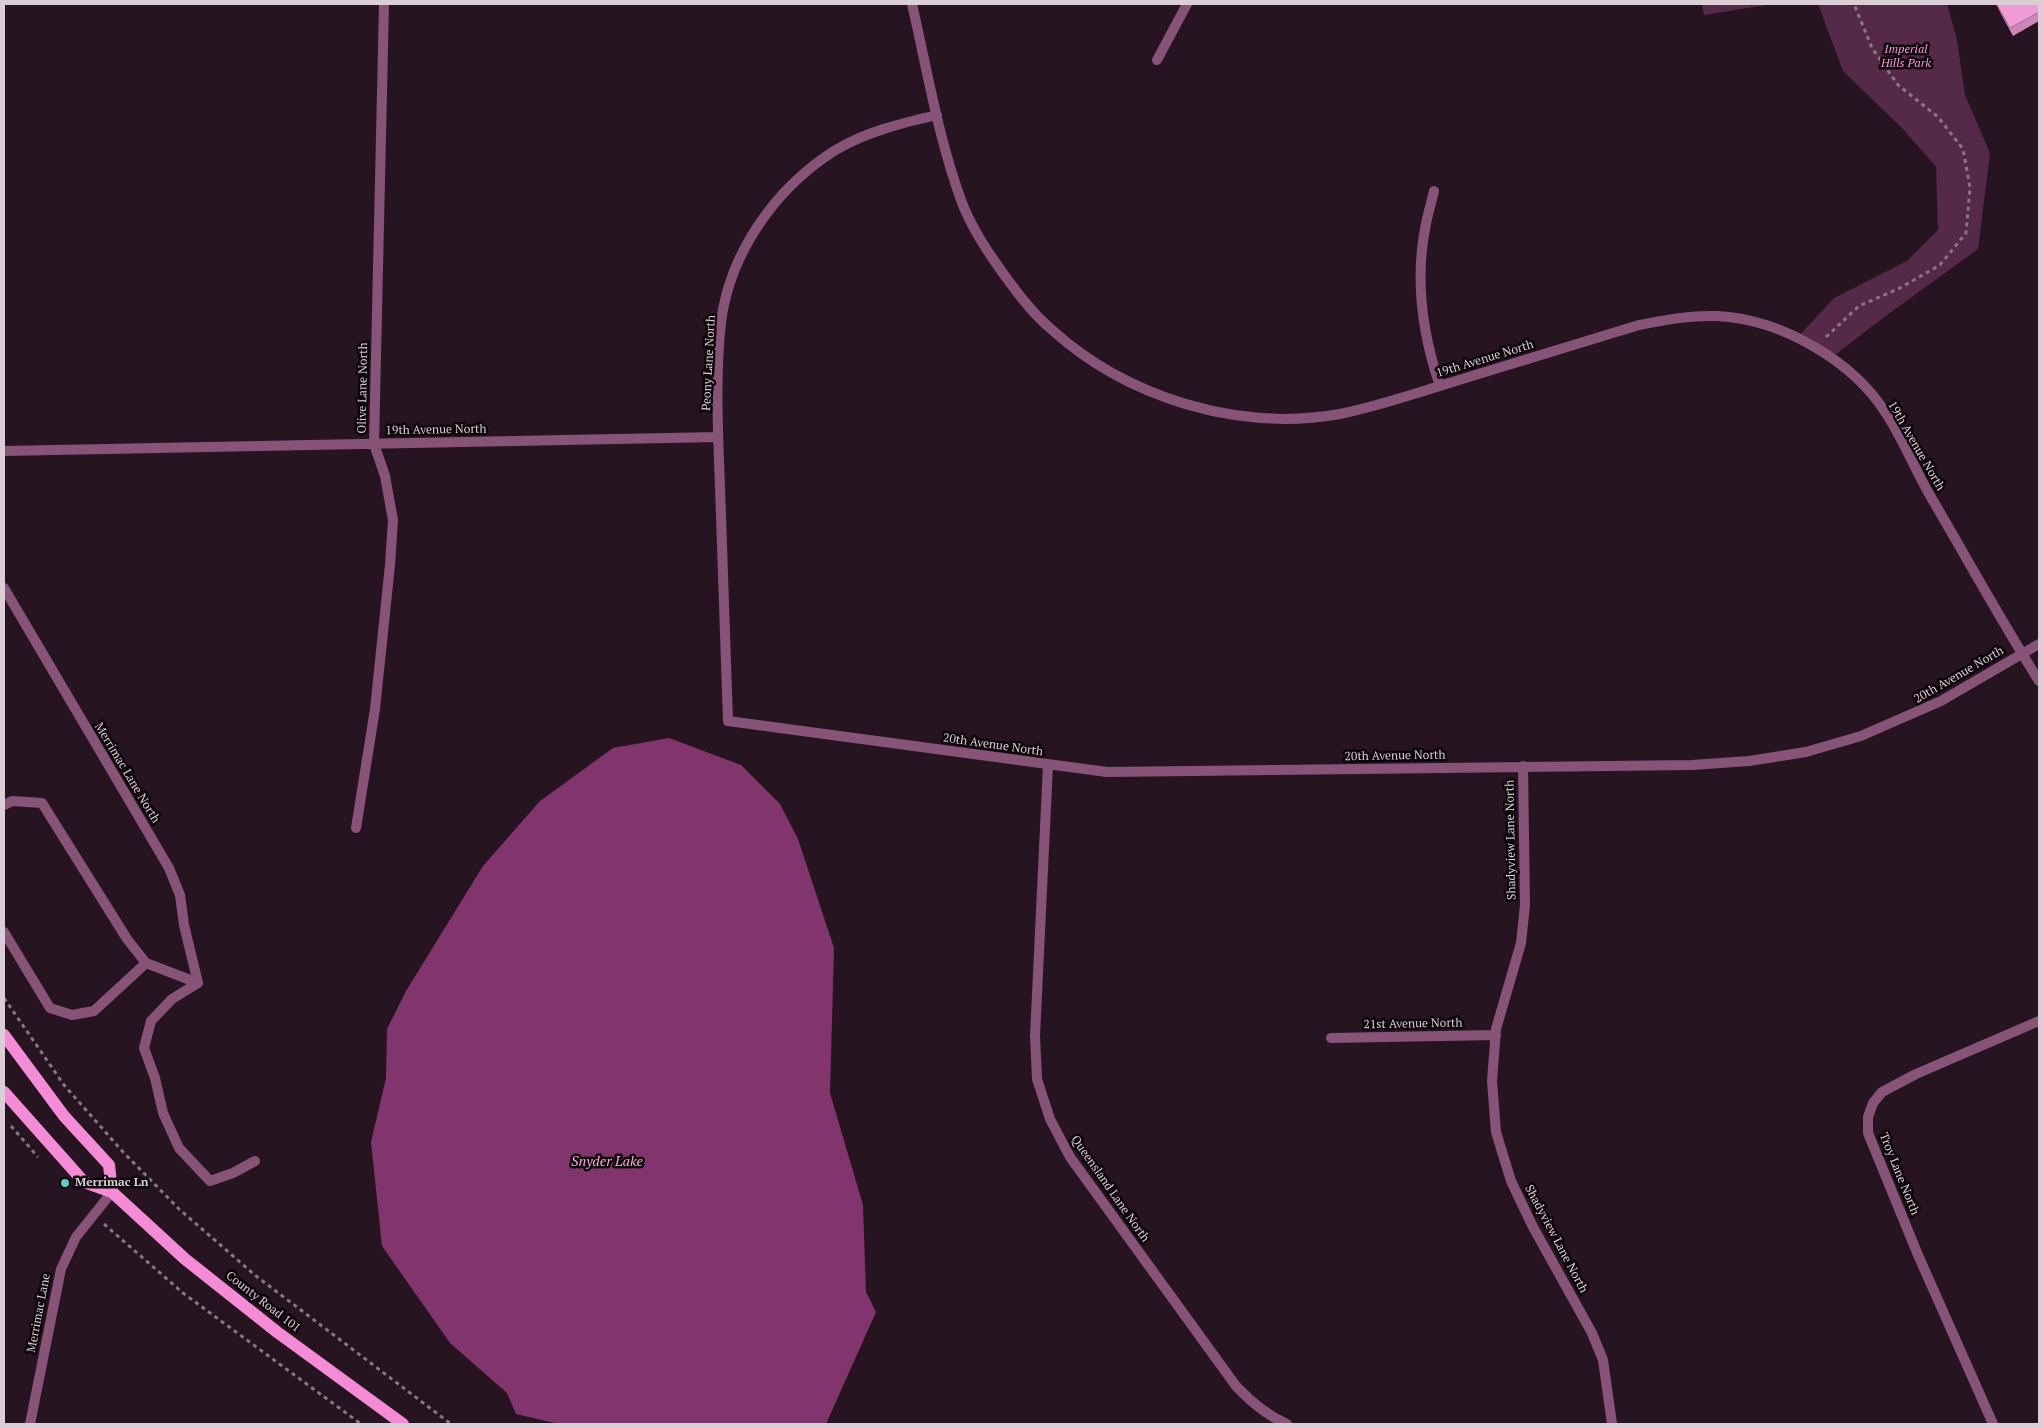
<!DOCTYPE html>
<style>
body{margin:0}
#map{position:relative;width:2043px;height:1428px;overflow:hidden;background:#271421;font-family:"PT Serif",serif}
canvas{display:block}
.frame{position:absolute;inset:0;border:5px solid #dcced7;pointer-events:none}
</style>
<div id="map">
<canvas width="2043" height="1428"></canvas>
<div class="frame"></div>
</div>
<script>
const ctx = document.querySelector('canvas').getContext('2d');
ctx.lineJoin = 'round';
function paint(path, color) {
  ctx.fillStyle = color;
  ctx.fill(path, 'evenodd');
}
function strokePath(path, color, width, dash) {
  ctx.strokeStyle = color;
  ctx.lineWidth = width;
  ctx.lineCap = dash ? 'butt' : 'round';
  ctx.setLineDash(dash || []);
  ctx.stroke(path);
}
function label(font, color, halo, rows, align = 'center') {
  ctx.font = font + ' "PT Serif",serif';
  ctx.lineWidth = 5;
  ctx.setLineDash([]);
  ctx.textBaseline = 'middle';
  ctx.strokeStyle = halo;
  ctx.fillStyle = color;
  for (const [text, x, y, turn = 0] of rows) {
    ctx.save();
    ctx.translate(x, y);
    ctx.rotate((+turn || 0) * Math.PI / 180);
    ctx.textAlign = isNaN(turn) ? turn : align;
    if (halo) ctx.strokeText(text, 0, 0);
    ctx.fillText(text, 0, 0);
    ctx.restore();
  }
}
const green = new Path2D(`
 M1702 4H1773L1704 15Z
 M1818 4H1947L1957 40 1965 95 1990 153 1978 249 1887 315 1832 357 1797 338 1834 298 1907 261 1938 230 1936 167 1903 129 1843 71Z`);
const water = new Path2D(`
 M669 738 741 765 780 804 798 839 834 948 830 1093 863 1205 866 1292 876 1312 826 1424H559L516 1414 507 1393 450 1343 382 1246 371 1142 386 1078 387 1029 406 991 483 866 540 801 613 748Z`);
const path = new Path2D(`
 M1826 337 1859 306 1900 288 1940 265 1966 233 1970 188 1963 149 1938 117 1898 85 1872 48 1854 4
 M4 998 64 1085 123 1152 179 1209 256 1276 451 1424
 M11 1126 38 1157
 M104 1224 183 1293 361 1424`);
const lane = new Path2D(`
 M4 805 12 801 42 803 127 939 146 963 198 983
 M4 932 50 1008 72 1015 94 1011 146 963
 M198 983 172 999 151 1021 144 1048 155 1078 163 1113 179 1148 210 1181 233 1173 255 1161`);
const street = new Path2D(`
 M912 4C927 69 938 137 961 200 970 225 985 248 1000 269 1015 290 1031 312 1051 329 1127 398 1239 432 1340 414 1380 406 1420 392 1459 380 1519 362 1579 343 1639 325 1665 320 1690 315 1717 316 1781 319 1854 361 1887 415 1903 440 1914 467 1928 492 1965 555 2000 619 2039 681
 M1157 60 1187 4
 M937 115C902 123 865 132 834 151 776 188 730 252 721 322 715 376 718 433 720 487 723 565 726 643 728 721L1107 772 1692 765 1749 761 1806 752 1861 736 1941 701 2039 644
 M1434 191C1431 204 1427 216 1425 229 1415 282 1423 336 1440 386
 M4 451 718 437
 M4 588 169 868 180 895 184 925 198 983
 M1048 765 1035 1036 1037 1079 1050 1119 1070 1157 1236 1386C1251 1402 1266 1415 1287 1424
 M1523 766 1525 905 1521 943 1496 1029 1492 1081 1496 1132 1511 1181 1533 1227 1592 1333 1603 1360 1612 1424
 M356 828 375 709 390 565 393 520 385 476 374 444 384 4
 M1331 1038 1496 1035
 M30 1424 61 1269 76 1237 112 1192
 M1993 1424 1918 1255 1868 1133V1117L1873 1103 1882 1092 1916 1074 2039 1021`);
const primary = new Path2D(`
 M4 1035 64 1116 109 1165 112 1192
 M4 1092 84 1182 112 1192 185 1259 277 1332 403 1424`);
const wall = new Path2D(`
 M2039 4V21L2013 36 2000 12 1997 5Z`);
const building = new Path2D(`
 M1998 4H2039V12L2010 28 1997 5Z`);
const markers = [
 [65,1183,5,"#55cec6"]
];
const parkNames = [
 ["Imperial",1906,50],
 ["Hills Park",1906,64]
];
const streetNames = [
 ["19th Avenue North",1485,359,-17],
 ["Peony Lane North",709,363,-87],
 ["Olive Lane North",363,388,-89],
 ["19th Avenue North",436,430,-1],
 ["19th Avenue North",1916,446,60],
 ["20th Avenue North",1959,675,-30],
 ["20th Avenue North",993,745,8],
 ["20th Avenue North",1395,756,-1],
 ["Merrimac Lane North",127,773,59],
 ["Shadyview Lane North",1511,840,-91],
 ["21st Avenue North",1413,1024,-1],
 ["Troy Lane North",1899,1174,68],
 ["Queensland Lane North",1110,1189,55],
 ["Shadyview Lane North",1556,1239,62],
 ["County Road 101",263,1302,38],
 ["Merrimac Lane",39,1313,-79]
];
const poiNames = [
 ["Merrimac Ln",75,1183]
];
const waterNames = [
 ["Snyder Lake",607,1162]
];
paint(green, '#552948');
paint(water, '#81356c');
strokePath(path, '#877781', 3, [4, 4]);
strokePath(lane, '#875477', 10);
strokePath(street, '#875477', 10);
strokePath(primary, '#f58bd6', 12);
paint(wall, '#ce85b7');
paint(building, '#ef9bd5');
strokePath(building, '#a76c95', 1);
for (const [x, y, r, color] of markers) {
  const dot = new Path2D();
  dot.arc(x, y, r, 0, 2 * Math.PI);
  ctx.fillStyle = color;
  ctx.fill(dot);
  strokePath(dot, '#0b0408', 2);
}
label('italic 12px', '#ff95df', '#0b0408', parkNames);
label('12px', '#dcced7', '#0b0408', streetNames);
label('bold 12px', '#dcced7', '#0b0408', poiNames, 'left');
label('italic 14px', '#fea8e3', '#0b0408', waterNames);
</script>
